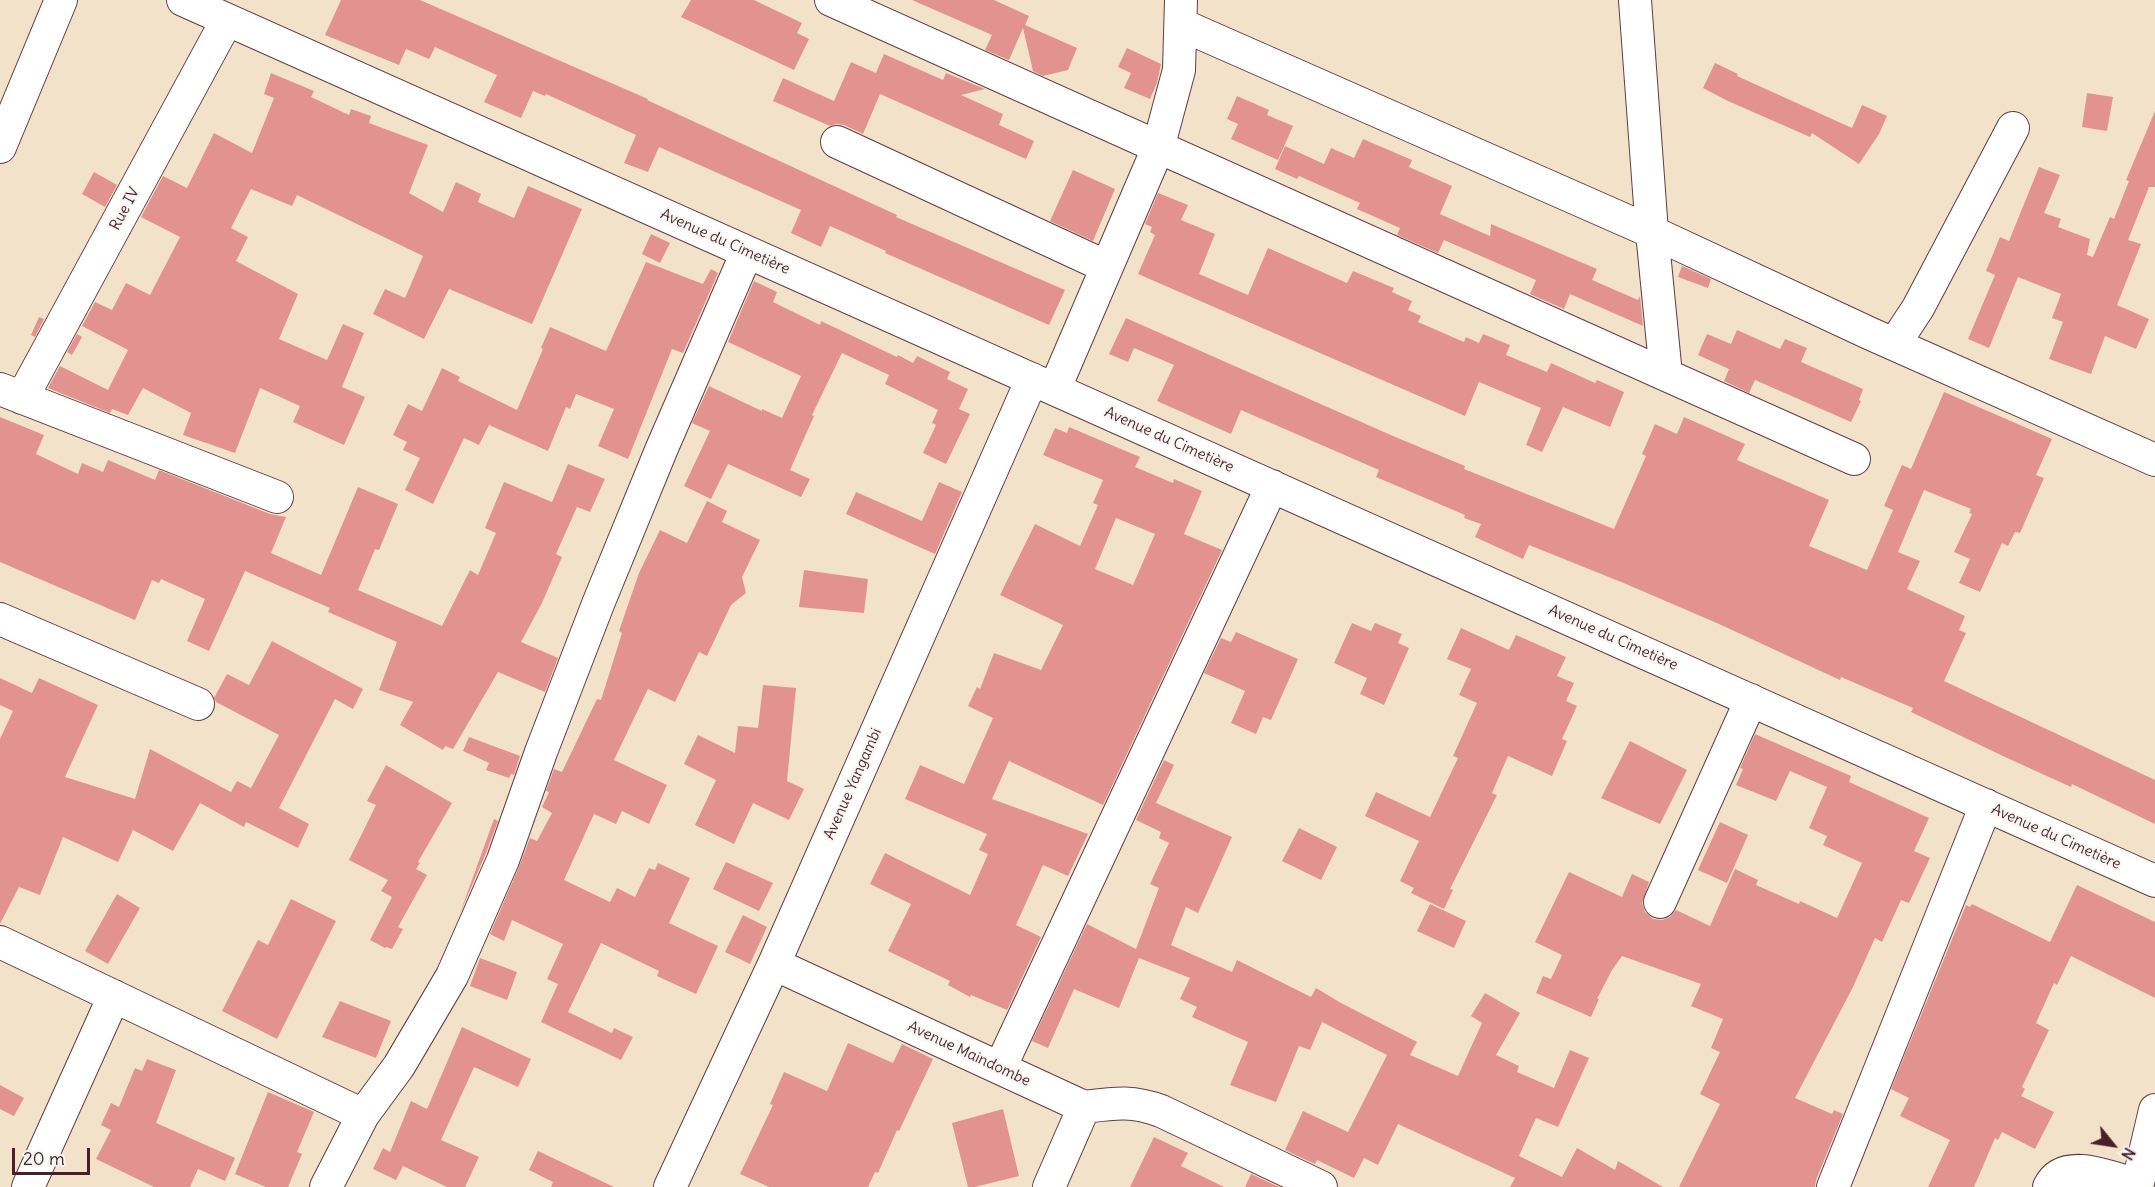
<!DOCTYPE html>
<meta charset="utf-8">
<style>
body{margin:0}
#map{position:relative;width:2155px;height:1187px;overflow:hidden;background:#f2e2c9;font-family:Delius,sans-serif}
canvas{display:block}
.north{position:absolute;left:2083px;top:1115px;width:60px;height:60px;-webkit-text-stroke:4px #f6f6f2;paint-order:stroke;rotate:120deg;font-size:16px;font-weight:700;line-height:24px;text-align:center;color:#4a1f2b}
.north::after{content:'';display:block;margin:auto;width:21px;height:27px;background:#4a1f2b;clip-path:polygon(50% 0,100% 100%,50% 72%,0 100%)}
.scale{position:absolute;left:12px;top:1148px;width:78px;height:27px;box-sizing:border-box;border:3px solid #4a1f2b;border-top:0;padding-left:8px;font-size:18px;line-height:21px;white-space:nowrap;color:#4a1f2b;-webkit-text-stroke:4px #f6f6f2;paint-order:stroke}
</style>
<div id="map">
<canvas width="2155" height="1187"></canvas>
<div class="north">N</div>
<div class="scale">20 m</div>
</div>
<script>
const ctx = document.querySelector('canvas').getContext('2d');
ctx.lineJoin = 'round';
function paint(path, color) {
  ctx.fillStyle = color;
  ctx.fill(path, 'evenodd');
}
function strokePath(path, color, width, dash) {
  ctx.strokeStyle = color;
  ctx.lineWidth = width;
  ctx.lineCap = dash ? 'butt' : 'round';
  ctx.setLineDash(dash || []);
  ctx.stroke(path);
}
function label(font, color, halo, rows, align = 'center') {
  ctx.font = font + ' Delius,sans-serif';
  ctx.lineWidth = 4.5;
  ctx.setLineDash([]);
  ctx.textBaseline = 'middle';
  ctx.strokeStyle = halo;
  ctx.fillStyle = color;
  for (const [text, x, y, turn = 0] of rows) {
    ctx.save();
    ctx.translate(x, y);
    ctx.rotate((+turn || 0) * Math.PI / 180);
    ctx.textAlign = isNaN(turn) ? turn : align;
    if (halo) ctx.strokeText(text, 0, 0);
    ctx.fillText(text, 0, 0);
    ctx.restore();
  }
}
const building = new Path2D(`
 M341 0H420L648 99 647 100 897 215 896 217 1065 290 1049 325 885 253 886 251 830 226 821 247 791 233 801 210 659 147 648 172 624 163 636 135 546 94 545 96 533 91 521 118 484 102 497 75 435 47 429 59 406 49 399 65 325 35Z
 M691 0H754L802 23 797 33 809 39 794 70 681 17Z
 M912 0H994L1029 16 1025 25 1077 48 1068 70 1043 76 1033 71 1023 28 1009 60 985 50 992 35Z
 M1127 48 1161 64 1157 83 1150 99 1124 88 1131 73 1118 67Z
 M884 54 943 80 946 73 985 89 961 95 1003 114 999 125 1034 141 1026 159 880 94 863 134 844 125 836 124 830 126 773 101 783 78 834 101 851 62 876 73Z
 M1715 63 1738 74 1737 76 1852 128 1862 105 1887 116 1879 134 1859 164 1812 133 1810 137 1728 101 1703 88Z
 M271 73 314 91 311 97 349 115 351 109 371 116 369 123 428 145 409 193 443 212 456 182 481 194 478 202 514 218 528 186 582 209 532 324 449 289 424 339 373 314 385 289 405 298 423 256 297 195 292 206 251 189 231 228 248 237 236 261 298 294 279 339 327 360 343 324 364 333 342 387 365 397 344 445 293 422 300 406 260 388 235 453 183 435 191 413 143 388 128 415 112 409 110 413 48 388 60 366 108 390 128 350 82 326 95 302 112 310 126 283 150 295 180 237 141 217 163 176 187 188 214 133 252 153 274 98 264 94Z
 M2087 93 2113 97 2107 131 2082 127Z
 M1237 96 1269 110 1267 115 1293 126 1278 160 1231 139 1238 124 1227 119Z
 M2155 111V187H2149L2128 240 2141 244 2117 305 2149 319 2136 349 2105 336 2091 374 2049 359 2063 322 2052 318 2061 294 2018 277 1989 348 1968 339 1995 275 1986 271 2000 237 2009 241 2039 167 2060 175 2044 213 2061 219 2058 227 2090 239 2087 255 2093 257 2110 217 2114 219 2129 181 2126 180Z
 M1363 139 1412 160 1409 167 1452 186 1440 214 1490 236 1491 224 1597 269 1592 280 1638 300 1640 296 1643 326 1570 294 1564 309 1530 294 1536 280 1444 240 1438 253 1397 235 1400 228 1357 209 1360 203 1299 176 1297 179 1275 169 1285 146 1324 164 1331 148 1354 158Z
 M1073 170 1115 189 1093 241 1050 221Z
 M94 172 117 185 105 207 82 194Z
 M1158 193 1188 205 1181 220 1215 234 1199 274 1248 295 1268 248 1347 283 1353 271 1394 288 1392 292 1412 301 1408 310 1421 316 1418 322 1464 342 1466 337 1479 343 1483 334 1510 345 1506 355 1547 372 1551 363 1595 383 1597 380 1624 392 1610 427 1563 407 1542 452 1526 445 1541 408 1479 382 1465 416 1138 274 1155 235 1150 232 1152 227 1145 224Z
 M651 234 670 243 660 263 642 254Z
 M646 262 703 284 711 269 718 273 683 353 672 349 628 459 598 446 614 409 576 394 570 409 566 407 548 451 489 425 479 445 464 438 433 504 405 490 420 458 403 450 407 442 393 435 408 404 422 411 442 368 460 377 458 381 517 410 543 349 541 348 550 327 606 351Z
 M1682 266 1711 279 1708 288 1678 277Z
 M754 281 777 292 773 302 820 325 821 321 897 357 898 355 913 363 917 356 950 372 947 379 968 389 959 409 970 414 946 464 923 453 936 425 932 423 938 410 885 384 889 375 842 353 812 415 814 416 790 470 810 479 801 497 728 464 711 499 684 486 710 431 692 423 709 386 762 411V409L782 418 801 376 728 342Z
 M39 317 44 319 35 337 31 335Z
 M1126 318 1393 436 1465 466 1464 469 1614 529 1646 456 1642 454 1655 424 1677 434 1684 417 1745 444 1737 460 1829 500 1809 546 1867 570 1893 510 1884 506 1902 465 1911 469 1944 392 2052 439 2036 475 2044 478 2020 533 2015 532 2008 546 2002 543 1980 592 1959 583 1970 559 1954 552 1972 514 1969 513 1971 509 1924 490 1898 552 1920 561 1907 589 1965 616 1959 630 1966 633 1944 681 2155 780V824L2072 784 2071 787 2005 757 1911 712 1913 708 1841 677 1840 680 1719 624 1626 584 1529 545 1523 559 1475 537 1481 524 1464 518 1465 515 1376 477 1379 470 1241 410 1231 434 1157 401 1174 365 1134 348 1128 362 1109 354Z
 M1737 330 1780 349 1785 339 1807 348 1801 362 1863 389 1859 400 1861 401 1851 422 1755 380 1749 393 1724 381 1729 369 1698 355 1707 334 1731 344Z
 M77 334 82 337 72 355 67 352Z
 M0 417 44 435 36 454 78 474 82 463 103 472 108 460 155 480 159 470 270 514 286 517 271 553 321 575 358 487 398 504 379 550 375 549 358 590 442 626 470 570 478 575 496 533 485 528 504 482 552 502 568 464 605 479 590 512 577 507 556 554 562 557 542 603 521 642 558 658 545 692 498 672 453 749 445 746 443 750 400 725 413 702 379 690 397 642 328 612 330 608 245 571 209 651 187 641 205 599 161 579 159 583 152 580 135 620 0 562Z
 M1069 427 1140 457 1135 467 1173 483 1174 479 1202 491 1184 534 1222 550 1103 805 1009 761 992 799 1088 834 1068 876 1043 865 1016 925 1041 937 1007 1010 971 995 970 997 948 985 950 981 888 951 911 904 870 884 885 853 970 895 988 854 979 850 987 834 905 799 920 765 964 784 993 718 968 706 977 687 980 689 994 653 1041 670 1063 625 1000 595 1035 524 1080 546 1098 505 1093 503 1103 480 1043 455 1055 428 1067 433ZM1116 518 1155 534 1133 585 1095 569Z
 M939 482 962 492 935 554 846 514 856 492 922 521Z
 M707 501 727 511 722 522 760 540 742 577 746 593 731 605 707 656 699 652 675 702 648 689 614 760 667 785 649 824 622 811 616 824 594 814 564 880 610 902 617 888 635 897 649 868 655 870 658 863 690 878 669 923 718 946 696 994 657 976 659 971 601 943 568 1012 612 1033 614 1028 633 1037 621 1060 541 1022 558 984 547 979 563 944 512 920 504 941 490 934 519 867 530 838 537 841 552 813 542 807 549 792 546 791 554 769 562 772 597 699 601 700 622 633 619 631 639 573 660 530 687 543Z
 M804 570 868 579 864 613 799 607Z
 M1352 623 1371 631 1375 623 1402 634 1398 643 1409 648 1384 705 1360 694 1367 678 1334 663Z
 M1461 628 1509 650 1516 635 1566 657 1557 676 1574 683 1566 701 1577 706 1562 739 1567 741 1552 776 1508 756 1492 793 1497 795 1450 889 1453 890 1444 909 1411 893 1414 888 1400 881 1419 841 1365 816 1376 792 1430 817 1458 758 1453 756 1477 703 1459 695 1471 669 1447 659Z
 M1236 632 1298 659 1271 720 1263 717 1256 734 1231 723 1245 691 1204 673 1221 638 1231 642Z
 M272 641 363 689 353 709 335 699 279 808 309 824 298 848 246 822 244 827 200 803 173 851 133 830 118 862 63 837 40 895 19 887 0 924V739L13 711 0 705V678L32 693 39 678 98 705 65 777 135 799 150 749 231 792 237 781 251 788 279 735 216 702 214 698 227 674 249 685Z
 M763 685 796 688 787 781 804 789 789 820 753 803 734 844 695 825 716 780 684 764 698 735 735 753 738 726 758 728Z
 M1755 734 1851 776 1849 782 1929 818 1914 851 1930 858 1909 903 1901 900 1882 942 1875 938 1853 987 1795 1098 1832 1114 1834 1110 1843 1114 1816 1180 1815 1187H1679L1720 1104 1700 1094 1720 1052 1711 1048 1723 1019 1691 1006 1701 984 1622 956 1612 970 1597 999H1599L1591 1017 1536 993 1543 976 1551 979 1562 955 1535 942 1569 872 1622 897 1632 874 1649 882 1642 903 1645 912 1653 919 1662 920 1670 917 1676 910 1710 926 1735 869 1758 880 1756 885 1799 904 1800 901 1837 918 1862 863 1823 845 1827 836 1809 828 1827 787 1790 771 1776 801 1736 785 1743 769 1740 768Z
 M469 737 520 756 514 775 511 774 509 778 486 770 489 763 463 751Z
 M1630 741 1687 770 1660 824 1601 798Z
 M1164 760 1174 765 1156 803 1232 837 1198 913 1186 907 1171 945 1232 972 1237 960 1311 997 1316 988 1341 1003 1417 1042 1410 1055 1458 1076 1482 1023 1471 1016 1485 993 1520 1013 1496 1055 1519 1066 1517 1072 1554 1088 1570 1050 1589 1058 1558 1127 1536 1118 1519 1156 1562 1177 1577 1148 1615 1170 1618 1161 1663 1187H1510L1515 1178 1398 1124 1378 1165 1364 1158 1354 1178 1317 1160 1315 1164 1285 1150 1303 1111 1348 1132 1387 1055 1322 1022 1310 1050 1299 1046 1276 1102 1230 1085 1248 1042 1192 1017 1197 1007 1180 999 1190 978 1139 958 1119 1008 1074 989 1048 1048 1032 1041 1087 924 1136 949 1159 888 1150 884 1169 843 1159 838 1161 832 1136 820Z
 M386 765 452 803 418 862 420 863 416 869 427 875 398 927 403 929 392 949 386 947 385 948 370 940 392 897 381 891 388 880 349 860 376 805 367 801Z
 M494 819 498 821 486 853 460 913Z
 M1720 822 1748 835 1727 883 1698 870Z
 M1299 828 1337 847 1321 880 1282 861Z
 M726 862 773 883 759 911 713 889Z
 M2077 885 2155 922V998L2071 956 2057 985 2054 983 2036 1023 2049 1030 2022 1087 2025 1089 2021 1096 2054 1112 2035 1149 2002 1132 1998 1140 1995 1138 1974 1187H1928L1950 1140 1900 1116 1909 1098 1891 1089 1966 905 1970 907 1972 904 2050 942Z
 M117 894 140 908 108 964 85 951Z
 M291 899 336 921 277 1039 222 1011 258 940 268 945Z
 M1430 904 1466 921 1454 948 1417 931Z
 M743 915 767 927 750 964 725 952Z
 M480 958 517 972 507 1000 470 986Z
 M340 1001 391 1021 376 1058 322 1037Z
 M462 1027 531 1059 518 1087 474 1067 441 1140 479 1157 465 1187H447L403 1166 396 1180 373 1169 383 1148 390 1152 411 1101 427 1109Z
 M848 1043 893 1063 902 1044 933 1059 899 1131 897 1130 878 1173 875 1172 868 1187H769L740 1174 773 1105 770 1104 784 1072 827 1091Z
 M147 1059 176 1070 156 1123 235 1158 225 1181 198 1169 190 1187H154L96 1159 111 1130 101 1125 111 1103 119 1107 135 1068 142 1071Z
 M0 1085 24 1098 14 1116 0 1109Z
 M268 1092 314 1112 297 1152 302 1154 288 1187H266L235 1174Z
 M1003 1109 1019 1176 975 1187H968L952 1123Z
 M1154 1137 1188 1153 1181 1166 1224 1187H1130Z
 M538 1151 614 1187H551L553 1182 529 1170Z
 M1251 1174 1279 1187H1245Z`);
const minor = new Path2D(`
 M183 0 2155 881
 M831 0 1666 375
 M1635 0 1652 232 1666 375 1854 459
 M1182 25 1652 232 1871 334 2155 460
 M837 142 1107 267
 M0 147 61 0
 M1895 343 1918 308 2013 128
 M1055 388 1158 148 1179 70 1181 0
 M0 389 277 497
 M22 398 227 20
 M0 619 198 704
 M1660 902 1751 700
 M0 942 363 1115
 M774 964 1084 1107
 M1000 1068 1272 486
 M1084 1107C1115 1103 1132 1100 1161 1111L1321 1187
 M28 1187 114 996
 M326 1187 363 1115 399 1066 452 976 503 860 541 752 598 604 662 448 747 252
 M670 1187 774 964 1032 379
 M1049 1187 1084 1107
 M1833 1187 1986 805
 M2049 1187C2064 1156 2112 1178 2137 1185
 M2137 1187 2155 1110`);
const streetNames = [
 ["Rue IV",125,209,-62],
 ["Avenue du Cimetière",725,242,24],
 ["Avenue du Cimetière",1169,440,24],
 ["Avenue du Cimetière",1613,638,24],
 ["Avenue Yangambi",853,784,-66],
 ["Avenue du Cimetière",2056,837,24],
 ["Avenue Maindombe",969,1054,25]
];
paint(building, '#e3938f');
strokePath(minor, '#633c43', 34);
strokePath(minor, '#fff', 32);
label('15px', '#4a1f2b', '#f6f6f2', streetNames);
</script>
